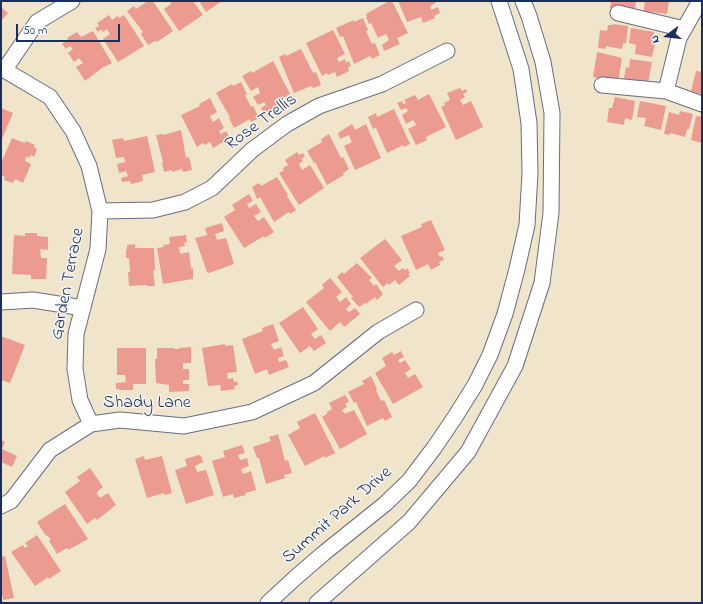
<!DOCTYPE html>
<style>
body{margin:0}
#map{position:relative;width:703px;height:604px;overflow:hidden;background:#f0e4ca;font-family:"Indie Flower",sans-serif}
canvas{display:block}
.frame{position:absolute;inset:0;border:2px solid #1b2f5e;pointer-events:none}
.north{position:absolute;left:647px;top:16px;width:40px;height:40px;-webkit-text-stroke:3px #f6f6f2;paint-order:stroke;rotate:255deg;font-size:11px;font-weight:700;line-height:16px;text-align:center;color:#1b2f5e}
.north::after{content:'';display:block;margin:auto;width:14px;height:18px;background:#1b2f5e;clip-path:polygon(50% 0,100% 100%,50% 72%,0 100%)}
.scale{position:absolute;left:16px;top:24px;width:104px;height:18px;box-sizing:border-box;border:2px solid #1b2f5e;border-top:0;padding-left:5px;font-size:12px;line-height:14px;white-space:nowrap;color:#1b2f5e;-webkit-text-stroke:3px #f6f6f2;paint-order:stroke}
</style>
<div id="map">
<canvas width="703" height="604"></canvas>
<div class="frame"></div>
<div class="north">N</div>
<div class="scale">50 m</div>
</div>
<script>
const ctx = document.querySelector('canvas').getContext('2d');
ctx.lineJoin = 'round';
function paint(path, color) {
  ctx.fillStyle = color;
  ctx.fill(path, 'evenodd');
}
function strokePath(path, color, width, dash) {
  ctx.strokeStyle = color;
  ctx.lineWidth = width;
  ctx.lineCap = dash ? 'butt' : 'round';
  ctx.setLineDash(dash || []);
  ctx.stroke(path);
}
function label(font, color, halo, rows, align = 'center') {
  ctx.font = font + ' "Indie Flower",sans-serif';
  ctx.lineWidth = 3;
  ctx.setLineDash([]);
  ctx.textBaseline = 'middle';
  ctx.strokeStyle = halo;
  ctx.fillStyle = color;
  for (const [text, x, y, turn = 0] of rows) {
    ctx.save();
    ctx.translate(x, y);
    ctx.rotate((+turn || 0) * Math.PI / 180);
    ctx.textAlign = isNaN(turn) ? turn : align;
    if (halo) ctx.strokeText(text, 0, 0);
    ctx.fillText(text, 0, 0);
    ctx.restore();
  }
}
const building = new Path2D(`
 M148 1H153L173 31 157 42 155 41 148 45 141 34 143 32 127 11 134 6 136 9Z
 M170 1H193L203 15 179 31 164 9 171 4Z
 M199 1H222L206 12Z
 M389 1H392L408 33 397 38 400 44 384 51 382 45 389 40 386 34 378 38 371 23 369 24 366 17H367L366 14Z
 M398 1H435L436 3 430 6 431 10 438 7 440 13 434 16 435 18 423 23 421 17 407 22Z
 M611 1H636L635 13 610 8Z
 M645 1H669L667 14 651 12V16L643 14Z
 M1 7 8 13 1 21Z
 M109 15 112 20 118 16 119 18 124 15 144 46 118 62 103 39 110 34 107 29 103 32 101 29 98 32 95 28 99 26 97 23Z
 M363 18 368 30 366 31 372 44 375 43 380 55 372 59 370 56 354 64 343 36 340 37 336 28 354 20V22Z
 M613 24 628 26 626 43H623L622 49 606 46V49L598 48 600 30 607 31 608 25H613Z
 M631 28 654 32 653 37H656L652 57 635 54 636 45 629 43Z
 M333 30 345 54 337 58 339 62 345 59 346 63 349 61 351 66 348 67 349 71 337 77 335 72 328 75 327 73 322 76 306 43Z
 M93 31 112 63 102 68 85 81 76 67 83 63 79 58 74 62 68 53 73 49 70 46 66 49 62 44 68 40 67 38 77 32 81 37Z
 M301 49 313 73 316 72 321 85 313 88 311 86 294 93 279 57 285 54 286 56Z
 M597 52 622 58 618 82 593 77Z
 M630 59 652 62 648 83 623 82 626 67 629 68Z
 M273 61 290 94 280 100 283 105 265 115 261 108 266 105 264 102 258 105 253 97 260 93 258 87 251 91 242 76 251 71 252 73Z
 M696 71 702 72V94L691 91Z
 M241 82 247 94 245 95 251 107 253 106 259 118 251 122 250 119 234 128 229 118 230 117 216 93 232 84 233 86Z
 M460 88 462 91 466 89 467 92 463 94 465 97 460 100 463 105 471 101 483 127 456 140 441 107 445 105 444 103 450 100 447 93Z
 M429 94 446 127 426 137 427 140 416 145 408 129 416 125 413 120 406 124 402 115 408 111 406 108 401 110 397 103 402 101 403 104 406 103 404 100 415 95 418 100Z
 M615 97 635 101 632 120 625 118 624 125 607 122 609 108H612Z
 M210 98 217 112 210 116 213 122 219 118 224 128 219 131 221 134 226 131 230 138 213 148 210 142 204 145 203 143 197 147 181 115 200 106 199 104Z
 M640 101 666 106 661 130 644 126 646 118 637 117Z
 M1 108 13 113 1 141Z
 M394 109 410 144 404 147 403 145 387 153 376 128 373 129 368 117 376 113 377 117Z
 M680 111 693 114 689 129H687L685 137 670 133V135L664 134 669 112 679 115Z
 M696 116 702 117V143L691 140Z
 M352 124 355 130 366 124 381 158 355 170 344 146 352 142 349 135 340 139 338 133Z
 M181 130 186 158 189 157 192 170 183 172 182 169 172 172V170L164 172 162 163 163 162 156 135 162 134 163 135Z
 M329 134 341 158 343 157 349 169 343 173 344 175 327 185 315 162 314 163 307 151 322 142 321 139Z
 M147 136 155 172 142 175 143 181 131 184 130 181 122 182 121 178 128 176 126 171 119 173 117 164 125 162 124 157 116 158 112 140 123 138 124 141Z
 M12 138 25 143 26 141 35 145 34 147 37 149 34 157 31 155 29 158 26 156 25 161 31 164 23 183 15 179 13 183 4 180 5 177 1 175V163Z
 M297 152 299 155 303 153 305 156 301 159 303 161 299 164 302 170 310 165 324 188 299 205 279 173 284 170 283 168 288 165 285 160Z
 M277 177 288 195 287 196 296 210 290 214 289 212 274 222 260 197 257 199 252 187 259 183 261 186Z
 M249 194 253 201 247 204 249 208 256 204 261 212 254 216 258 221 264 217 274 232 265 238 264 236 244 248 224 217 235 210 232 205Z
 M431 220 445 250 438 253 440 257 442 256 444 260 439 262 440 265 431 270 428 264 416 270 401 236 422 227 421 224Z
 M222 223 224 231 215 234 217 240 226 238 234 264 209 273 207 272 195 238 207 235 205 228Z
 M25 233H37V236L48 237V250L40 249 41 258H47L46 279H31V275L12 274 14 235 25 236Z
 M186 235 187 242 184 243 185 246 179 247 180 254 189 252 191 269 193 268V279L163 284 157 248 164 247 163 245 170 244 169 237Z
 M385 239 402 260 394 266 399 271 403 268 405 270 407 268 410 273 408 274 410 276 399 285 395 280 389 285 388 283 383 287 360 258Z
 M135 244V248H154L155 270H153L155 286H147V285L129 286 128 272H130L129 258H126V249H127V245Z
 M357 263 372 278 369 280 374 286 376 284 383 294 377 300 375 297 366 304 365 303 359 307 351 298 353 297 337 277 342 272 344 274Z
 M330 278 342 292 336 297 340 302 346 297 351 304 346 309 349 312 355 308 360 314 344 327 340 322 330 331 306 302 324 288 322 285Z
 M303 307 318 329 311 334 315 339 321 335 326 343 314 351 310 346 300 353 279 323Z
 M273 324 279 341 271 344 274 350 281 347 284 356 278 358 279 362 286 360 289 367 269 375 267 369 255 374 242 339 263 331 262 328Z
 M1 336 25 345 10 383 1 380Z
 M225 344V346L233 345 237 372 227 373 228 379 233 378 234 382 237 381 238 385 234 386 235 389 221 391 220 385 208 386 202 348Z
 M191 347V363H183V369H189V380H183V384H189V391L169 392V385L156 383 155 359H157V348H174V349H179V348Z
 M117 348H146V384H133V390H119V389H116V383L126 382 125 375H117Z
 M401 351 404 357 398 360 400 363 405 360 411 369 405 373 408 378 415 374 423 387 393 404 375 373 386 366 382 358 392 352 394 355Z
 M371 376 377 389 376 390 381 401 384 400 392 417 385 421 383 418 367 426 356 402 354 403 348 392 364 384 362 381Z
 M345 395 349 401 345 404 347 407 342 410 345 414 354 410 367 434 340 449 322 417 327 414V412L332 409 329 403Z
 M315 413 335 453 325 458 324 456 305 466 288 435 300 428 297 422Z
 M278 434 285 461 288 460 292 473 284 475 285 478 266 484 259 458H257L253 447 271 441 269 437Z
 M1 440 5 442 2 449 17 456 12 467 1 462Z
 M242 445 245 453 238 455 240 460 247 458 249 466 241 469 243 474 251 471 256 490 245 493 246 495 234 498 233 494 223 497 212 461 225 457 223 451Z
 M199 455 201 456 203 462 195 466 197 472 206 470 214 495 186 504 175 470 187 466 185 459Z
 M144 456 145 460 162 456 172 493 165 495 164 493 147 498 135 459Z
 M90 468 103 487 98 491 97 494 100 498 108 493 116 505 97 520 95 518 87 524 65 492 80 481 77 477Z
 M65 504 88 539 68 550 67 548 57 554 49 541 51 540 47 535 46 536 37 522Z
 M37 535 61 571 49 579 48 577 35 586 11 552 23 545 25 548 28 546 25 543Z
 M5 556 14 598 3 600V596L1 597V557Z`);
const minor = new Path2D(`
 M618 13 684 29
 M1 68 50 97 73 131 89 166 100 211 98 249 76 334 75 369 80 400 91 424
 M5 69 37 22 72 1
 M602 85 666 91 702 104
 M666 91 679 38 700 1
 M100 211 153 210 185 202 212 188 252 150 287 124 319 106 382 84 447 51
 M1 302 33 300 83 308
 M1 506 11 501 50 450 91 424 120 420 184 426 252 412 314 383 378 332 416 310
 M268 603 295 578 324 553 385 504 409 481 434 448 455 417 475 385 490 355 505 314 517 269 527 225 530 173 529 123 521 69 499 1
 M317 603 409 522 468 452 515 366 542 283 551 213 552 113 543 62 529 16 523 1`);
const streetNames = [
 ["Rose Trellis",262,123,-36],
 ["Garden Terrace",69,284,-79],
 ["Shady Lane",147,404],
 ["Summit Park Drive",338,516,-41]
];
paint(building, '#eb9b90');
strokePath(minor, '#666e84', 17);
strokePath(minor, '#fff', 15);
label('18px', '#1b2f5e', '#f6f6f2', streetNames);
</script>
